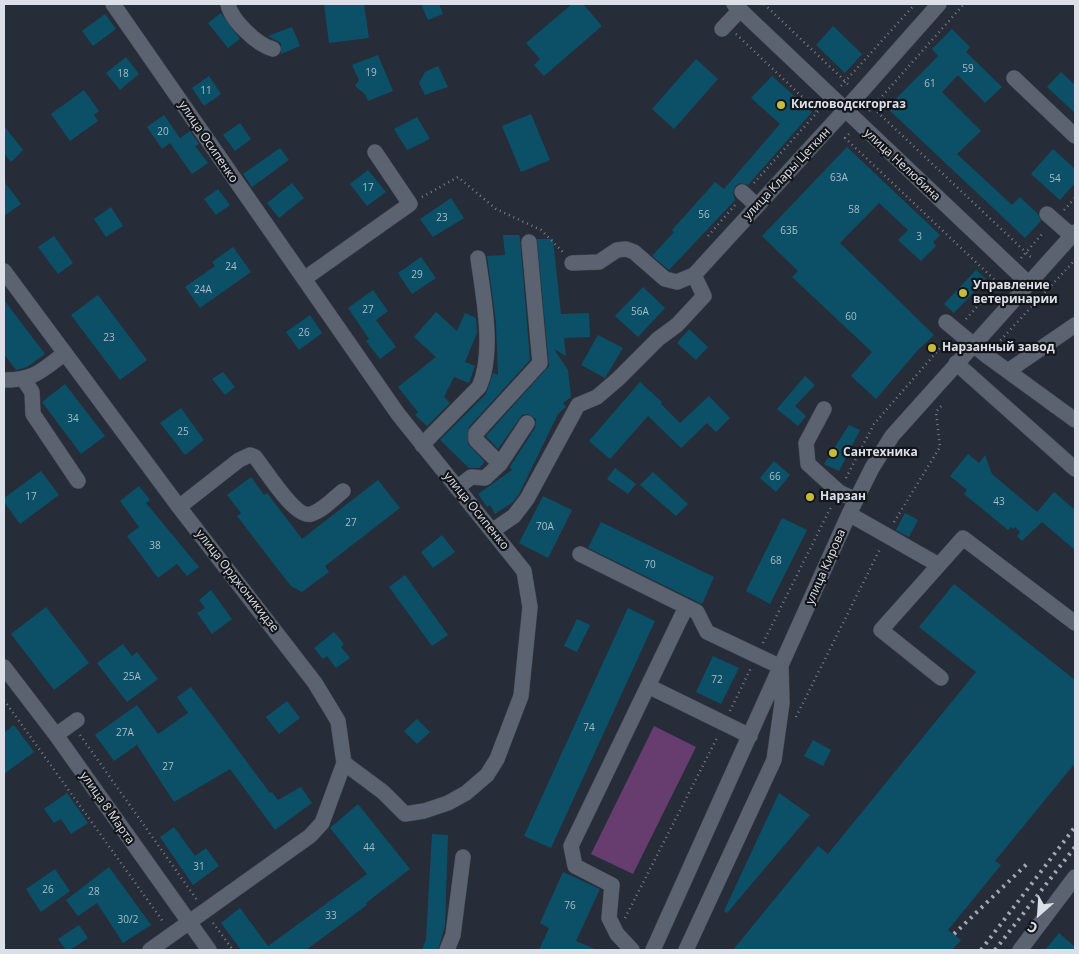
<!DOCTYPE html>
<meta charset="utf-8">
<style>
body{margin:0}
#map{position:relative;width:1079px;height:954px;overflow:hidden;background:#262d39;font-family:"Open Sans",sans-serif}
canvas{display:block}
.frame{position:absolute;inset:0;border:5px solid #dbe0e8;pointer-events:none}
.north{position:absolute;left:1014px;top:889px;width:50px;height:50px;-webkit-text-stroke:4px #12151a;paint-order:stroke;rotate:206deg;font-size:14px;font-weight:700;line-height:20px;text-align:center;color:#dbe0e8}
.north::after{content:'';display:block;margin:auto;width:18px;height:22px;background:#dbe0e8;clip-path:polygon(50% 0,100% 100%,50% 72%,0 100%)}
</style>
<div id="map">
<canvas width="1079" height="954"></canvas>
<div class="frame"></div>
<div class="north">С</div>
</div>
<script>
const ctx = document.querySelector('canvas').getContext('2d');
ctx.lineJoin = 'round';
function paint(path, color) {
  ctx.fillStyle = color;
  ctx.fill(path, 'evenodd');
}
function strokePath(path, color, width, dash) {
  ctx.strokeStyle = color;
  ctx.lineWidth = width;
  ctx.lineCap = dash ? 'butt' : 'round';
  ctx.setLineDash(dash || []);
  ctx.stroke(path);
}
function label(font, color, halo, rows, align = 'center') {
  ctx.font = font + ' "Open Sans",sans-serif';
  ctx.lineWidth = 4.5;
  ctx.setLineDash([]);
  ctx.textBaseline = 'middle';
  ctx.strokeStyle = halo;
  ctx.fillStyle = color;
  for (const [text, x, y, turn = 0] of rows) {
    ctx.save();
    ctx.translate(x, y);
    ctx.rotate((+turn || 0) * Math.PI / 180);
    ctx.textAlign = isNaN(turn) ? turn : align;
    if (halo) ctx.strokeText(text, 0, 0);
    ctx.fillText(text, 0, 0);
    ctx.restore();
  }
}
const green = new Path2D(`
 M654 726 696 747 633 874 591 854Z`);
const building = new Path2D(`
 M324 4H364L369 38 329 43Z
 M421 4H439L443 14 428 20Z
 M572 4H583L602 26 544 76 534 65 540 59 526 43Z
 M221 13 240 39 228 48 208 23Z
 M105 14 116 29 93 46 82 31Z
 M833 26 862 54 845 73 816 45Z
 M292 27 300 46 281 54V43L268 36Z
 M952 29 970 47 966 52 1002 87 985 103 958 75 942 92 981 131 957 154 1012 205 1020 197 1038 214 1041 221 1025 238 887 108 938 56 932 49Z
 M378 55 393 91 368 101 365 94 355 86 359 80 352 65Z
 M126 57 139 74 120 90 106 73Z
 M696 59 718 79 674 129 652 109Z
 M438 66 448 87 425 95 419 83 425 72Z
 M1061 72 1075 85V113L1047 87Z
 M209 76 221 94 204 106 192 88Z
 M772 76 812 112 748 185 740 183 735 186 733 194 735 200 669 270 652 256 674 232 672 230 715 182 724 189 780 124 751 98Z
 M84 90 99 111 94 115 98 121 70 141 51 114Z
 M531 114 550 160 521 172 502 126Z
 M164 115 180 138 190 131 199 144 195 146 208 163 192 174 170 143 162 149 147 127Z
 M417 117 430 139 407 150 394 129Z
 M240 123 251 139 235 151 223 135Z
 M4 126 23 150 11 162 4 153Z
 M847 147 940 235 933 242 936 246 921 261 898 240 908 230 879 203 840 243 934 335 917 351 876 399 851 376 872 352 792 277 798 271 762 236Z
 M280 148 289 160 252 187 243 174Z
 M1053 149 1075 169V183L1060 200 1031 174Z
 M368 170 386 192 367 206 350 184Z
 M4 181 21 204 4 216Z
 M292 183 304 198 279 218 267 203Z
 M218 189 230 205 216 215 204 199Z
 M451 198 464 218 433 237 420 219Z
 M111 207 123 226 106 237 94 219Z
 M503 235H519L520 238 530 360 469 427 468 444 485 462 479 468H469L440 440 486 394 493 373 498 375 496 322 487 256 505 255Z
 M54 236 73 263 58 274 38 247Z
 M537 239H553L561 314 589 313 590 337 564 338 566 356 554 349 568 370 571 397 563 403 566 407 558 414 519 494 513 502 495 514 490 505 487 507 478 494 512 470 510 467 535 428 536 419 528 414 522 415 498 449 486 436 549 366Z
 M233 247 251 272 200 308 185 287 215 266 212 262Z
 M421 257 436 278 412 294 398 273Z
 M976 270 986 279 954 313 944 304Z
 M643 287 665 308 638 337 615 316Z
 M373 290 388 311 376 320 396 347 380 359 366 341 369 339 348 308Z
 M98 295 147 360 120 380 71 315Z
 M4 300 45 354 27 367 16 370 4 354Z
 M436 312 457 331 465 313 476 318 477 333 465 362 475 366 469 383 454 377 444 397 450 403 427 426 415 415 418 412 398 387 436 357 414 337Z
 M310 315 322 333 299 350 286 332Z
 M689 329 708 347 696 360 677 343Z
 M598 335 623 348 605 378 581 365Z
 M223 372 235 387 225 395 212 379Z
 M805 376 815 385 795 406 806 416 798 426 777 409Z
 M640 382 662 402 661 404 680 423 709 396 730 418 716 432 707 423 681 448 648 416 610 459 589 441Z
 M65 384 105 436 81 454 42 402Z
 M181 408 204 440 185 455 160 423Z
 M849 425 860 430 839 471 824 464Z
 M968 454 979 463 985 455 992 474 1037 512 1054 492 1075 510V550L1042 522 1022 541 1017 536 1020 532 1015 527 1013 529 1011 527 1008 530 964 494 967 490 950 476Z
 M774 461 790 475 776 492 760 478Z
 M615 468 636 484 628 494 607 479Z
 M41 471 59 495 20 524 4 502V498Z
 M653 472 688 504 676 516 640 485Z
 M251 477 264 495 267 493 302 539 378 480 400 508 325 566 329 572 302 592 291 586 273 563 237 516 241 513 227 495Z
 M139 486 150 500 146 503 199 567 187 576 177 564 158 578 127 536 139 527 120 501Z
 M543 496 572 510 548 558 519 543Z
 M905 513 918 520 909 537 896 530Z
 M782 518 807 530 770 604 746 591Z
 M601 522 714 577 702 604 588 548Z
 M442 535 455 552 433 568 421 552Z
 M405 575 448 635 432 646 389 587Z
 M954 584 1075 680V763L995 861 1001 865 948 930 961 940 952 950H733L818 846 828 854 976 672 919 627Z
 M211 590 232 619 212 634 197 613 205 608 199 600Z
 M46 607 89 663 54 690 11 634Z
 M628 608 655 621 551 848 524 836Z
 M577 619 590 625 577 652 564 646Z
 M334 632 344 644 341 647 350 658 336 668 327 656 323 659 314 648Z
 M123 644 132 656 137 652 158 679 127 702 97 663Z
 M713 656 739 668 721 704 696 692Z
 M191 687 270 793 272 792 278 800 301 787 312 803 275 830 230 769 174 802 137 745 114 761 95 735 137 705 158 734 188 713 177 697Z
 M287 701 300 718 279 734 266 717Z
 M417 719 430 732 417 744 404 731Z
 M14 725 34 752 4 774V733Z
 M813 740 831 750 823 766 804 756Z
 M67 793 88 823 71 834 61 819 54 823 44 809Z
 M779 793 810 815 727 913 724 911Z
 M358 804 410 869 366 903 367 905 306 950H241L221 923 240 908 268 946 367 874 330 828Z
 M174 827 195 856 206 848 219 866 193 885 160 837Z
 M432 834 448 835 445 926 438 950H422L426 939Z
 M109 867 151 925 123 943 97 903 78 916 66 900Z
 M55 869 70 891 41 912 26 889Z
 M563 872 600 889 576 941 597 950H539L549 928 540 923Z
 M79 925 88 938 70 950H66L58 939Z
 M1059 933 1075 947V950H1045Z`);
const path = new Path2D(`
 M764 4 848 84
 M736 34 817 111
 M841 86 915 4
 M870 105 1033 259
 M869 111 964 4
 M849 134 845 138 998 283
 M754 183 822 107
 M422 197 458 177 496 209 541 230 563 252
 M1064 210 1075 198
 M708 236 736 204
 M1021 258 1044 232
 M966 319 1002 279
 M997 344 1075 260
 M846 478 874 424 947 340
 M894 522 940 447 936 412 943 404
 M763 643 832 505
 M4 700 164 923
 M730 711 751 668
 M796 717 881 547
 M80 735 197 900
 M625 918 718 736
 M213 923 233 950`);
const minor = new Path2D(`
 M228 4C231 20 257 45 273 49
 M734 4 1028 283
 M722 29 740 10
 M1014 78 1075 136
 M742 192 757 206
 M1047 214 1072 236
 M572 263 599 262 617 250 626 249 634 252 665 279 677 282 694 275 845 110 939 4
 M4 271 179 507 315 683 338 721 344 763 383 792 405 814 424 811 448 803 466 793 487 775 497 759 521 696 530 607 524 571 398 414 113 4
 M304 279 410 204 375 152
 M946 322 987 356 1075 420
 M956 363 1075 469
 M1008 371 1075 325
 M4 380C35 380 41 371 65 353
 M24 380 32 392 33 414 78 481
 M824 409 806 443 808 464 839 492 856 500
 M422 445 479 387C495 353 483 294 478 258
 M500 464 476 440V433L540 363 529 242
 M457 488 471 477 485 478 500 464 527 423
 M179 507 239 460 250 455 255 457C265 469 295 519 311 514 322 511 334 498 343 491
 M849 514 937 564
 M492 531 514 516 527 499 578 405 597 397 618 379 658 339 677 325 704 296 694 275
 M580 554 697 612 707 632 781 667 782 703 774 760 686 950
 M4 667 56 735 209 950
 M941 678 881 630 963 538 1075 623
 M648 686 750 736
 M56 735 77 720
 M150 950 310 836 322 823 344 763
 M447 950 453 935 463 857
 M632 950 617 934 609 918 612 885 575 866 571 846 686 607
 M653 950 849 514 872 468 892 436 1075 232
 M1020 950 1075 877`);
const rail = new Path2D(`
 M954 934 1029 862
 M981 950 1075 827
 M995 950 1075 847`);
const markers = [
 [781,105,5,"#c8bb3b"],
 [963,293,5,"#c8bb3b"],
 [932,348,5,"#c8bb3b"],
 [833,453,5,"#c8bb3b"],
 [810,497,5,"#c8bb3b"]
];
const numberNames = [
 ["59",968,69],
 ["19",371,73],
 ["18",123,74],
 ["61",930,84],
 ["11",206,91],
 ["20",163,132],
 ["63А",839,178],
 ["54",1055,179],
 ["17",368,188],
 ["58",854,210],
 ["56",704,215],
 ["23",442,218],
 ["63Б",789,231],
 ["3",919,237],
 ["24",231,267],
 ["29",417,275],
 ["24А",203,290],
 ["27",368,310],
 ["56А",640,312],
 ["60",851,317],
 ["26",304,333],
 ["23",109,338],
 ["34",73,419],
 ["25",183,432],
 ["66",775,477],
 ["17",31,497],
 ["43",999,502],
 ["27",351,523],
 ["70А",545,527],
 ["38",155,546],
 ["68",776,561],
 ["70",650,565],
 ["25А",132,677],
 ["72",717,680],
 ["74",589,728],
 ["27А",125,733],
 ["27",168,767],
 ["44",369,848],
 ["31",199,867],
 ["26",48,890],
 ["28",94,892],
 ["76",570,906],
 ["33",331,916],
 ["30/2",128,920]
];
const poiNames = [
 ["Кисловодскгоргаз",791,105],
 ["Управление",973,286],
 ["ветеринарии",973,300],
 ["Нарзанный завод",942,348],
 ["Сантехника",843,453],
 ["Нарзан",820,497]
];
const streetNames = [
 ["улица Осипенко",208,142,56],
 ["улица Нелюбина",902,165,43],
 ["улица Клары Цеткин",787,174,-47],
 ["улица Осипенко",476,511,51],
 ["улица Кирова",826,567,-66],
 ["улица Орджоникидзе",237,581,52],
 ["улица 8 Марта",107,808,55]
];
paint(green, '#673d6f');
paint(building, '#0c5068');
strokePath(minor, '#444a54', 16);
strokePath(path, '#787e88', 2.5, [1, 4]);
strokePath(minor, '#5b6370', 15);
strokePath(rail, '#a3a8b2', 4, [2.5, 5]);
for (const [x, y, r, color] of markers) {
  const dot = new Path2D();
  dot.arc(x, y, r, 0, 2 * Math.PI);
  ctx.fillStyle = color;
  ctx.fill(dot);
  strokePath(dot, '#12151a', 2);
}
label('10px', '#a7bcc8', null, numberNames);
label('bold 12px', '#dbe0e8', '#12151a', poiNames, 'left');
label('12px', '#dbe0e8', '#12151a', streetNames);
</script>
